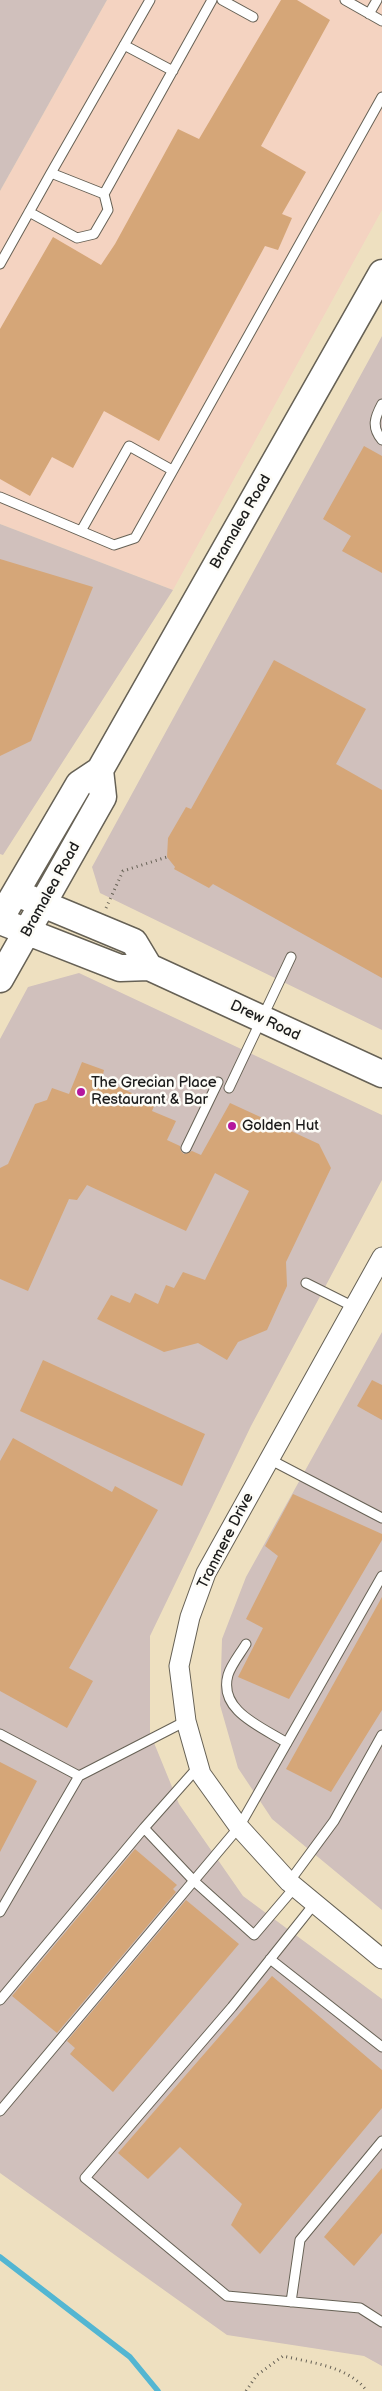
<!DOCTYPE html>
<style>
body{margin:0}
canvas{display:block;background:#eee0c0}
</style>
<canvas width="382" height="2391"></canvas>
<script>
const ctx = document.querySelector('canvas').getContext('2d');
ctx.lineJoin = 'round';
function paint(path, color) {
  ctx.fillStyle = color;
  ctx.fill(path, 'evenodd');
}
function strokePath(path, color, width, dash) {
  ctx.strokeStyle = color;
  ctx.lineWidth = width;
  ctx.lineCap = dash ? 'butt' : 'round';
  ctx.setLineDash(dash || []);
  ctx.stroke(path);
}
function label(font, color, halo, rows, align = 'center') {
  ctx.font = font + ' "Balsamiq Sans",sans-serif';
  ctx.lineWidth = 5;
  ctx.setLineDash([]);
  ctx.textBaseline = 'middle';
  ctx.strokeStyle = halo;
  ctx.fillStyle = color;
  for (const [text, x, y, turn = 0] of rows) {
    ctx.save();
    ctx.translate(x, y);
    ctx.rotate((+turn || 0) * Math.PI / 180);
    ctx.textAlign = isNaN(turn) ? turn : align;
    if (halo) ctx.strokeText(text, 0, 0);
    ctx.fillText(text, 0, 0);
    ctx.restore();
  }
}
const built = new Path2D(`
 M107 0H382V210L173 590 0 524V191Z`);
const industrial = new Path2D(`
 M0 0H107L0 191Z
 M382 336V1030L100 893 92 867Z
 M0 524 173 590 3 855 0 854Z
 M79 973 382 1115V1180L251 1426 150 1636V1733L179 1804 243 1896 382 1999V2366L364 2356 227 2335 0 2173V1039L28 987Z
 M382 1332V1910L272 1819 238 1768 220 1705 222 1639 246 1577Z`);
const stream = new Path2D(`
 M0 2257 130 2357 158 2391`);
const building = new Path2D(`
 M281 0H297L330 20 261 146 306 172 282 214 292 218 278 250 265 246 159 441 104 411 73 468 52 457 30 496 0 479V329L53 237 101 265 115 244 178 129 199 139Z
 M364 446 382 456V573L342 551 351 536 323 519Z
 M0 559 93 587 31 741 0 756Z
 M274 660 366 709 336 764 382 790V978L213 884 209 888 174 869 175 867 167 857 168 838 186 807 191 809Z
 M82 1062 104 1070 102 1079 155 1104 152 1111 176 1121 167 1140 180 1146 181 1151 184 1154 192 1151 201 1155 230 1103 319 1144 331 1168 286 1262 287 1286 267 1330 238 1342 227 1360 198 1343 164 1352 97 1319 111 1295 130 1303 135 1293 158 1304 166 1285 174 1288 183 1272 205 1280 249 1191 215 1173 186 1231 87 1185 77 1200 69 1199 28 1291 0 1279V1168L8 1164 35 1104 47 1100 52 1088 69 1094Z
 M43 1360 205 1434 182 1486 20 1411Z
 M372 1380 382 1385V1420L357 1406Z
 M13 1438 112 1492 115 1486 158 1510 69 1668 93 1681 67 1728 0 1691V1461Z
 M293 1494 382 1534V1540L289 1699 238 1677 263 1628 246 1619 278 1556 265 1546Z
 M382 1597V1710L331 1792 286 1769Z
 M0 1762 37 1781 0 1852Z
 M135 1849 177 1885 173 1889 176 1892 57 2033 12 1996Z
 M186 1900 239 1944 113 2092 70 2054 75 2048 67 2041Z
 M272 1976 382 2070V2108L260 2254 231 2225 242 2204 180 2147 148 2179 118 2153Z
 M382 2168V2233L354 2266 324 2237Z`);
const path = new Path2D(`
 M106 908 123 871 167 857
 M246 2391 257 2375 283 2356C312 2363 348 2366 367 2391`);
const lane = new Path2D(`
 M222 0 253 17
 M345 0 382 21
 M369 14 377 0
 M124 45 173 71
 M51 173 150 0
 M29 212 77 238 94 234 108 210 104 194
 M0 264 51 173 104 194 212 0
 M382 404C375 417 371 427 382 440
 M0 497 114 545 135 538 382 97
 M81 531 129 446 172 470
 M229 1088 291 957
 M186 1148 218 1082
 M306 1283 354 1307
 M269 1459 382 1518
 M246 1644C240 1654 231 1665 228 1675 218 1711 262 1727 287 1743
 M0 1734 79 1776 0 1912
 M199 1766 144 1828 194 1881 254 1935 295 1887
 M79 1776 186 1721
 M289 1882 334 1821 382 1735
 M315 1903 232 2007 85 2178 227 2296 360 2308 382 2322
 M270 1959 382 2047
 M0 2000 144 1828
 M0 2111 239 1827 382 1576
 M291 2302 300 2240 382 2141`);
const street = new Path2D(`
 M382 1257 206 1573 190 1617 179 1666 186 1721 201 1774 239 1827 289 1882 382 1959`);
const secondary = new Path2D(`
 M26 897 134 942 149 967
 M0 919 79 784 100 770 382 273
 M0 921 120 968 149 967 382 1074
 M0 979 103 797 100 770`);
const markers = [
 [81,1092,5,"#b5179e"],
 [232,1126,5,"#b5179e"]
];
const streetNames = [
 ["Bramalea Road",241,522,-60],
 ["Bramalea Road",51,890,-61],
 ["Drew Road",265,1021,25],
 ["Tranmere Drive",226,1541,-63]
];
const poiNames = [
 ["The Grecian Place",91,1083],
 ["Restaurant & Bar",91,1100],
 ["Golden Hut",242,1126]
];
paint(built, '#f4d3c1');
paint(industrial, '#d0c0bc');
strokePath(stream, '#53b6d2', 5.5);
paint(building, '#d5a678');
strokePath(lane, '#666155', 11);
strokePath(street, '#666155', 21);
strokePath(secondary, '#666155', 29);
strokePath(path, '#666155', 3, [1, 4]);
strokePath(lane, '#fff', 9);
strokePath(street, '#fff', 19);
strokePath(secondary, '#fff', 26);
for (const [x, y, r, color] of markers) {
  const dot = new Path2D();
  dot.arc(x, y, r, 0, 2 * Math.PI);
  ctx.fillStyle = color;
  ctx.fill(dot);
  strokePath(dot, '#fdfcf7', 2);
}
label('15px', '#1c1c1c', '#fdfcf7', streetNames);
label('15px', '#1c1c1c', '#fdfcf7', poiNames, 'left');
</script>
